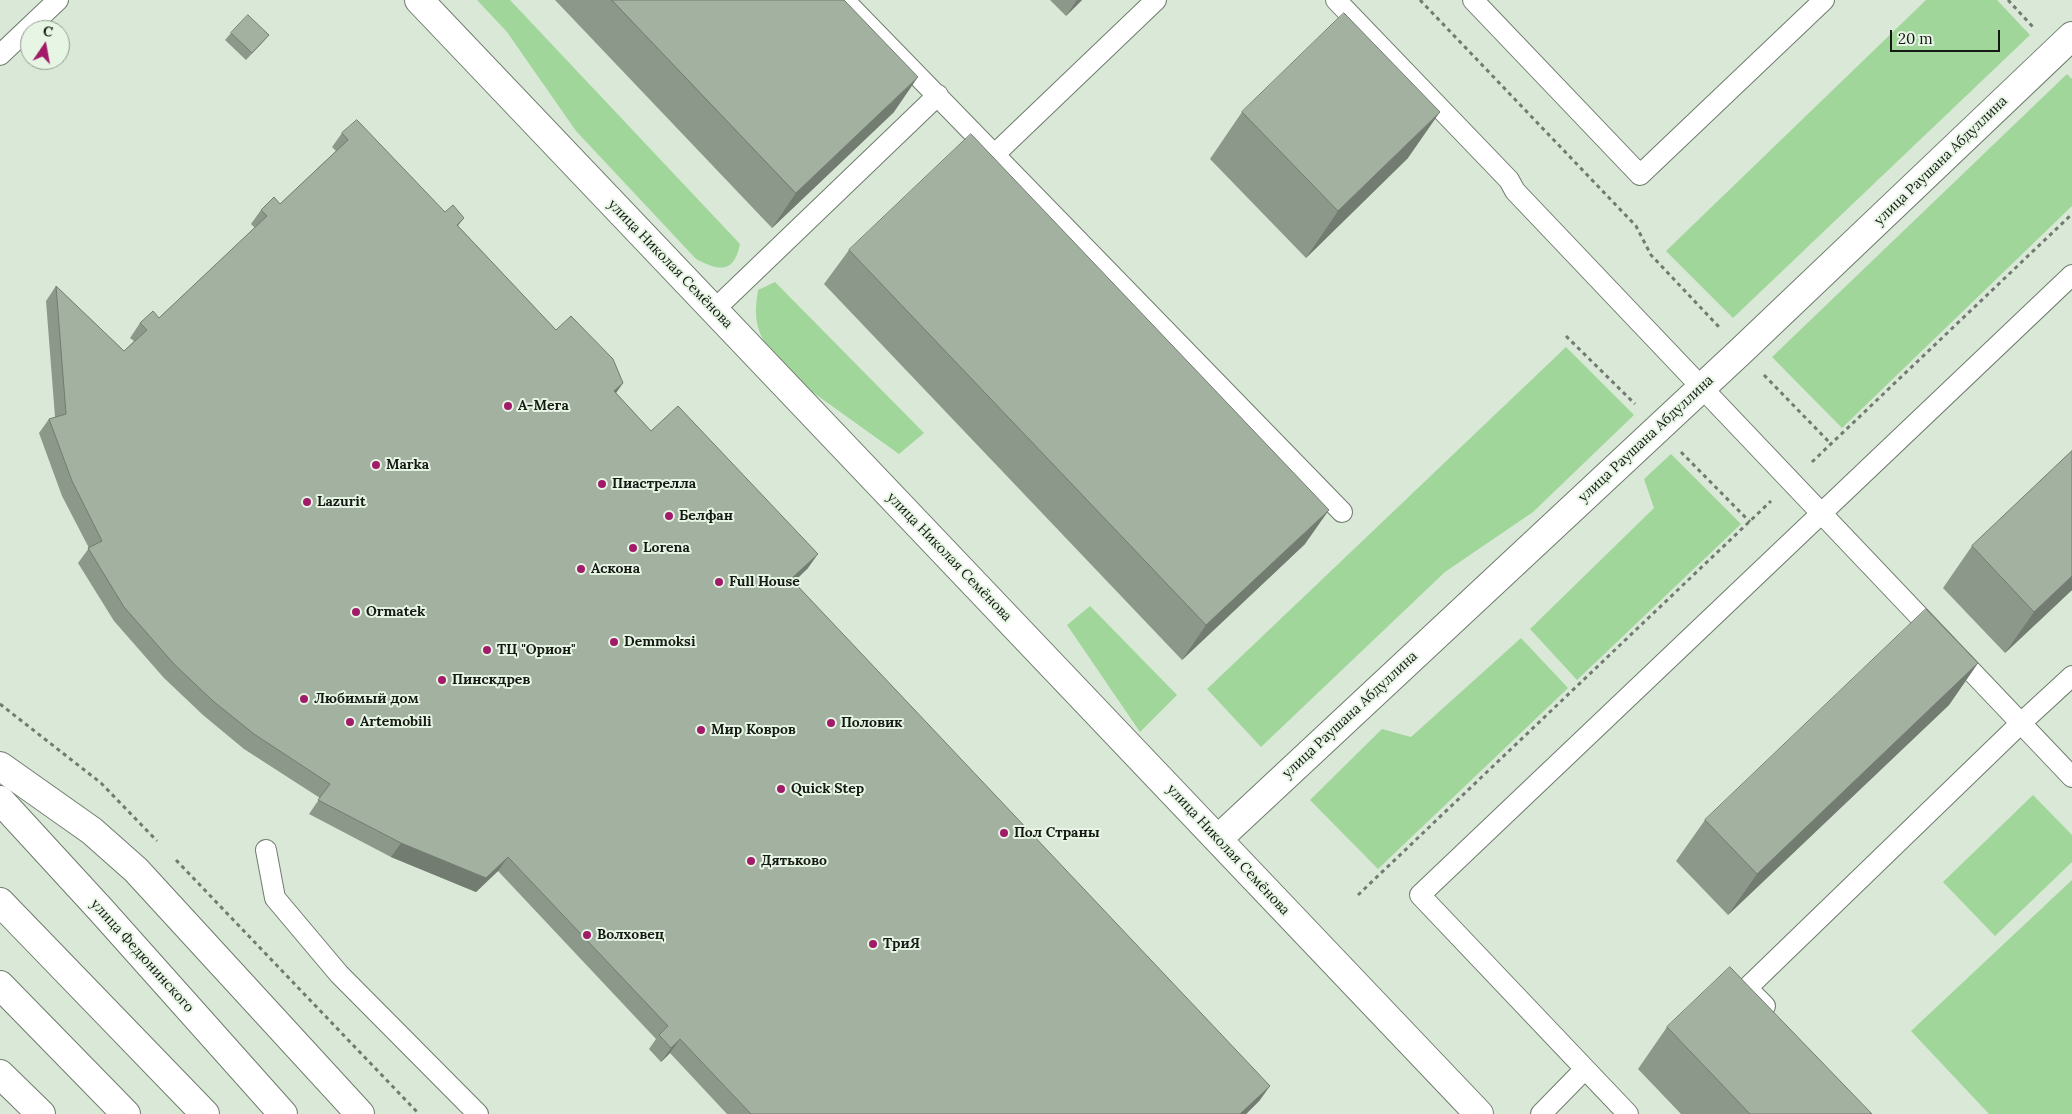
<!DOCTYPE html>
<meta charset="utf-8">
<style>
body{margin:0}
#map{position:relative;width:2072px;height:1114px;overflow:hidden;background:#d9e8d7;font-family:Lora,serif}
canvas{display:block}
.north{position:absolute;left:20px;top:20px;width:50px;height:50px;box-sizing:border-box;background:#e7f5e4;border:1px solid #939d90;border-radius:50%;rotate:12deg;font-size:14px;font-weight:700;line-height:20px;text-align:center;color:#141913}
.north::after{content:'';display:block;margin:auto;width:18px;height:22px;background:#a11b68;clip-path:polygon(50% 0,100% 100%,50% 72%,0 100%)}
.scale{position:absolute;left:1890px;top:30px;width:110px;height:22px;box-sizing:border-box;border:2px solid #141913;border-top:0;padding-left:6px;font-size:15px;line-height:18px;white-space:nowrap;color:#141913;-webkit-text-stroke:4px #e7f5e4;paint-order:stroke}
</style>
<div id="map">
<canvas width="2072" height="1114"></canvas>
<div class="north">С</div>
<div class="scale">20 m</div>
</div>
<script>
const ctx = document.querySelector('canvas').getContext('2d');
ctx.lineJoin = 'round';
function paint(path, color) {
  ctx.fillStyle = color;
  ctx.fill(path, 'evenodd');
}
function strokePath(path, color, width, dash) {
  ctx.strokeStyle = color;
  ctx.lineWidth = width;
  ctx.lineCap = dash ? 'butt' : 'round';
  ctx.setLineDash(dash || []);
  ctx.stroke(path);
}
function label(font, color, halo, rows, align = 'center') {
  ctx.font = font + ' Lora,serif';
  ctx.lineWidth = 4;
  ctx.setLineDash([]);
  ctx.textBaseline = 'middle';
  ctx.strokeStyle = halo;
  ctx.fillStyle = color;
  for (const [text, x, y, turn = 0] of rows) {
    ctx.save();
    ctx.translate(x, y);
    ctx.rotate((+turn || 0) * Math.PI / 180);
    ctx.textAlign = isNaN(turn) ? turn : align;
    if (halo) ctx.strokeText(text, 0, 0);
    ctx.fillText(text, 0, 0);
    ctx.restore();
  }
}
const green = new Path2D(`
 M477 0H510L740 244C734 274 719 271 696 259L576 131 507 32Z
 M1926 0H1997L2030 35 1733 318 1666 251Z
 M2067 74 2072 79V206L1842 428 1772 357Z
 M775 282 924 433 899 454 811 391 764 341C754 324 755 309 758 290Z
 M1566 347 1634 415 1533 512 1445 572 1261 747 1207 689Z
 M1671 454 1741 524 1577 680 1530 629 1654 508 1644 479Z
 M1090 606 1177 695 1140 732 1067 625Z
 M1521 638 1568 688 1378 869 1310 800 1382 729 1411 737Z
 M2033 795 2072 835V862L1995 936 1943 882Z
 M2072 880V1114H1989L1911 1031Z`);
const path = new Path2D(`
 M1420 0 1636 226 1651 255 1719 327
 M2008 0 2033 27
 M1566 336 1635 404
 M1764 375 1831 444
 M1681 452 1750 522
 M1812 462 2072 214
 M0 704 101 783 157 841
 M176 860 419 1114
 M1358 895 1771 501`);
const lane = new Path2D(`
 M844 0 1342 512
 M1336 0 1509 180 1515 191 2072 777
 M1473 0 1640 175 1824 0
 M0 55 58 0
 M995 154 1156 0
 M714 310 938 95
 M266 850 275 898 339 974 478 1114
 M1765 1006 1747 988 2021 723 2072 676
 M1541 1114 1585 1069
 M1628 1114 1420 895 2072 275`);
const street = new Path2D(`
 M419 0 1479 1114
 M0 766 92 831 136 870 360 1114
 M1218 839 1741 351 2072 36`);
const secondary = new Path2D(`
 M0 800 101 910 283 1114
 M0 1074 41 1114`);
const highway = new Path2D(`
 M0 902 205 1114
 M0 985 126 1114`);
const wall = new Path2D(`
 M555 0H844L894 112 772 228Z
 M1050 0H1082L1066 16Z
 M231 33 269 35 263 42 246 60 225 40Z
 M1242 112 1408 158 1306 258 1210 159Z
 M342 133 445 212 464 218 458 226 556 330 623 383 616 393 651 431 808 568 794 582 1260 1100 1246 1114H727L670 1053 661 1062 649 1049 656 1039 498 871 476 892 391 857 309 814 320 798 244 749 203 715 164 678 114 621 78 563 89 548 62 496 39 433 49 419 55 417 46 301 56 286 124 351 134 341 130 338 140 323 159 318 255 228 251 224 261 210 280 204 336 151 332 147Z
 M849 250 1305 544 1182 660 824 284Z
 M2072 451V590L2005 653 1943 588 1972 546Z
 M1978 663 1949 705 1728 915 1676 861 1705 820Z
 M1667 1027 1872 1114H1681L1638 1069Z`);
const shadedWall = new Path2D(`
 M1077 0H1082L1066 16Z
 M918 77 894 112 772 228 796 193Z
 M1440 112 1408 158 1306 258 1338 211Z
 M623 383 613 397 614 391Z
 M1329 510 1305 544 1182 660 1206 625Z
 M818 554 808 568 781 593 791 579Z
 M2072 576V590L2005 653 2034 612Z
 M1978 663 1949 705 1728 915 1757 874Z
 M401 843 508 857 498 871 476 892 391 857Z
 M680 1039 670 1053 661 1062 671 1048Z
 M1270 1086 1260 1100 1246 1114H1240Z`);
const building = new Path2D(`
 M612 0H844L918 77 796 193Z
 M1344 13 1440 112 1338 211 1242 112Z
 M248 15 269 35 252 53 231 33Z
 M357 120 445 212 453 205 464 218 457 225 556 330 571 316 613 359 623 383 614 391 651 431 678 406 818 554 791 579 1270 1086 1240 1114H751L680 1039 671 1048 659 1035 668 1026 508 857 486 878 401 843 318 800 330 784 254 734 213 701 174 664 124 607 88 548 102 541 72 481 49 419 66 414 56 286 124 351 147 330 140 323 153 311 159 318 267 216 261 210 274 197 280 204 348 140 342 133Z
 M971 134 1329 510 1206 625 849 250Z
 M2072 451V576L2034 612 1972 546Z
 M1926 609 1978 663 1757 874 1705 820Z
 M1730 967 1872 1114H1750L1667 1027Z`);
const markers = [
 [508,406,5,"#a11b68"],
 [376,465,5,"#a11b68"],
 [602,484,5,"#a11b68"],
 [307,502,5,"#a11b68"],
 [669,516,5,"#a11b68"],
 [633,548,5,"#a11b68"],
 [581,569,5,"#a11b68"],
 [719,582,5,"#a11b68"],
 [356,612,5,"#a11b68"],
 [614,642,5,"#a11b68"],
 [487,650,5,"#a11b68"],
 [442,680,5,"#a11b68"],
 [304,699,5,"#a11b68"],
 [350,722,5,"#a11b68"],
 [831,723,5,"#a11b68"],
 [701,730,5,"#a11b68"],
 [781,789,5,"#a11b68"],
 [1004,833,5,"#a11b68"],
 [751,861,5,"#a11b68"],
 [587,935,5,"#a11b68"],
 [873,944,5,"#a11b68"]
];
const streetNames = [
 ["улица Раушана Абдуллина",1941,161,-44],
 ["улица Николая Семёнова",670,264,46],
 ["улица Раушана Абдуллина",1646,439,-43],
 ["улица Николая Семёнова",949,557,46],
 ["улица Раушана Абдуллина",1350,715,-43],
 ["улица Николая Семёнова",1228,850,47],
 ["улица Федюнинского",142,956,48]
];
const poiNames = [
 ["А-Мега",518,406],
 ["Marka",386,465],
 ["Пиастрелла",612,484],
 ["Lazurit",317,502],
 ["Белфан",679,516],
 ["Lorena",643,548],
 ["Аскона",591,569],
 ["Full House",729,582],
 ["Ormatek",366,612],
 ["Demmoksi",624,642],
 ["ТЦ \"Орион\"",497,650],
 ["Пинскдрев",452,680],
 ["Любимый дом",314,699],
 ["Artemobili",360,722],
 ["Половик",841,723],
 ["Мир Ковров",711,730],
 ["Quick Step",791,789],
 ["Пол Страны",1014,833],
 ["Дятьково",761,861],
 ["Волховец",597,935],
 ["ТриЯ",883,944]
];
paint(green, '#a1d69a');
strokePath(lane, '#6f7c6d', 22);
strokePath(street, '#6f7c6d', 30);
strokePath(secondary, '#6f7c6d', 30);
strokePath(highway, '#6f7c6d', 30);
strokePath(path, '#717b70', 3, [4, 4]);
strokePath(lane, '#fff', 20);
strokePath(street, '#fff', 28);
strokePath(secondary, '#fff', 28);
strokePath(highway, '#fff', 28);
paint(wall, '#8c988a');
paint(shadedWall, '#727c71');
paint(building, '#a3b1a1');
strokePath(building, '#727c71', 1);
for (const [x, y, r, color] of markers) {
  const dot = new Path2D();
  dot.arc(x, y, r, 0, 2 * Math.PI);
  ctx.fillStyle = color;
  ctx.fill(dot);
  strokePath(dot, '#e7f5e4', 2);
}
label('14px', '#141913', '#e7f5e4', streetNames);
label('bold 14px', '#141913', '#e7f5e4', poiNames, 'left');
</script>
